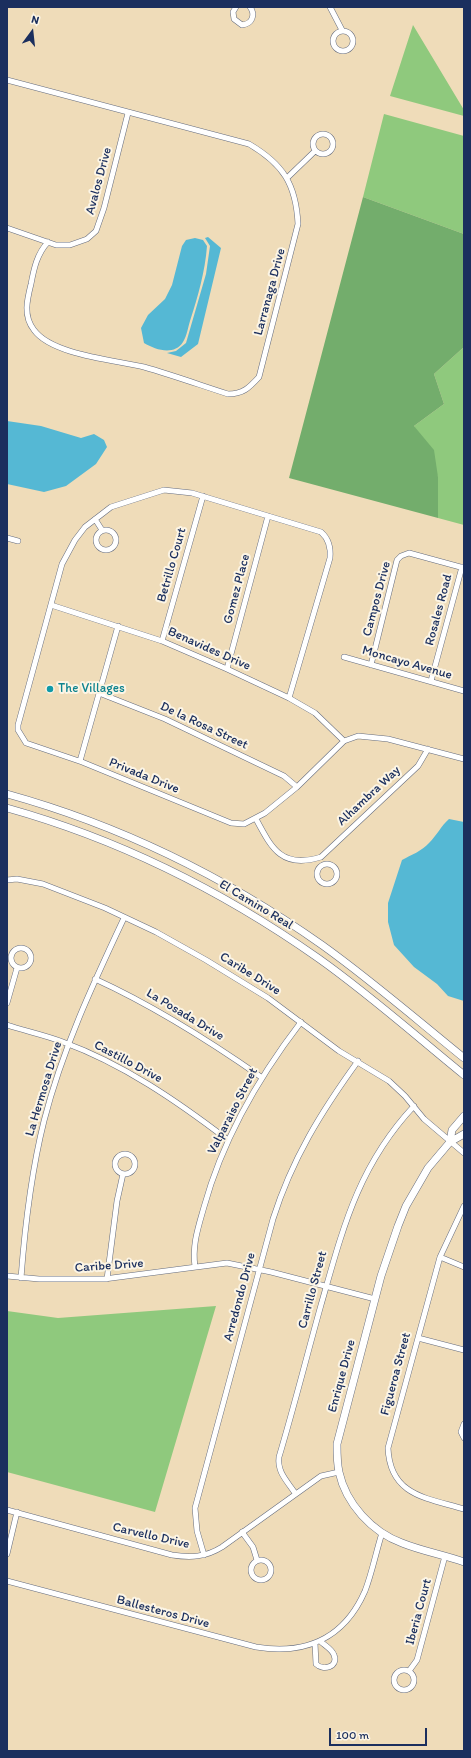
<!DOCTYPE html>
<style>
body{margin:0}
#map{position:relative;width:471px;height:1758px;overflow:hidden;background:#efdcb9;font-family:Itim,sans-serif}
canvas{display:block}
.frame{position:absolute;inset:0;border:8px solid #1b2f5e;pointer-events:none}
.north{position:absolute;left:12px;top:12px;width:40px;height:40px;-webkit-text-stroke:3px #fcf5e5;paint-order:stroke;rotate:15deg;font-size:11px;font-weight:700;line-height:16px;text-align:center;color:#1b2f5e}
.north::after{content:'';display:block;margin:auto;width:14px;height:18px;background:#1b2f5e;clip-path:polygon(50% 0,100% 100%,50% 72%,0 100%)}
.scale{position:absolute;left:329px;top:1728px;width:98px;height:18px;box-sizing:border-box;border:2px solid #1b2f5e;border-top:0;padding-left:5px;font-size:12px;line-height:14px;white-space:nowrap;color:#1b2f5e;-webkit-text-stroke:3px #fcf5e5;paint-order:stroke}
</style>
<div id="map">
<canvas width="471" height="1758"></canvas>
<div class="frame"></div>
<div class="north">N</div>
<div class="scale">100 m</div>
</div>
<script>
const ctx = document.querySelector('canvas').getContext('2d');
ctx.lineJoin = 'round';
function paint(path, color) {
  ctx.fillStyle = color;
  ctx.fill(path, 'evenodd');
}
function strokePath(path, color, width, dash) {
  ctx.strokeStyle = color;
  ctx.lineWidth = width;
  ctx.lineCap = dash ? 'butt' : 'round';
  ctx.setLineDash(dash || []);
  ctx.stroke(path);
}
function label(font, color, halo, rows, align = 'center') {
  ctx.font = font + ' Itim,sans-serif';
  ctx.lineWidth = 4;
  ctx.setLineDash([]);
  ctx.textBaseline = 'middle';
  ctx.strokeStyle = halo;
  ctx.fillStyle = color;
  for (const [text, x, y, turn = 0] of rows) {
    ctx.save();
    ctx.translate(x, y);
    ctx.rotate((+turn || 0) * Math.PI / 180);
    ctx.textAlign = isNaN(turn) ? turn : align;
    if (halo) ctx.strokeText(text, 0, 0);
    ctx.fillText(text, 0, 0);
    ctx.restore();
  }
}
const green = new Path2D(`
 M413 25 464 110V116L390 96Z
 M384 114 464 136V234L363 197Z
 M464 347V525L438 518V477L414 426 444 404 434 374Z
 M216 1306 155 1512 7 1472V1311L58 1318Z`);
const forest = new Path2D(`
 M363 197 464 234V347L434 374 444 404 414 426 434 450 438 477V518L289 478Z`);
const water = new Path2D(`
 M208 237 221 248 198 344 181 357 167 353 176 351 186 343 206 274 210 246 205 238Z
 M195 238 203 240 207 246C205 272 198 296 190 321 188 327 187 336 183 342 174 356 156 350 144 343L141 328 148 315 165 299 172 285 182 246 186 240Z
 M7 421 41 426 81 438 94 434 104 440 107 447 96 464 66 486 44 492 7 484Z
 M449 819 464 822V1001L448 996 437 984 414 967 394 945 388 922V903L402 860C411 855 422 851 429 843 437 835 441 826 449 819Z`);
const minor = new Path2D(`
 M236 7 233 12 234 19 242 25C252 24 256 15 250 7
 M330 7 342 30
 M333 41a10 10 0 1 1 20 0a10 10 0 1 1-20 0Z
 M7 80 249 144C283 164 296 184 298 224L259 377C249 388 243 394 228 394 200 385 172 375 144 367 115 360 52 355 34 330 23 316 27 300 31 284 34 268 37 254 48 242
 M313 144a10 10 0 1 1 20 0a10 10 0 1 1-20 0Z
 M287 178 315 151
 M7 228 56 245H70L87 239 96 231 104 208 128 113
 M95 519 102 530
 M96 540a10 10 0 1 1 20 0a10 10 0 1 1-20 0Z
 M7 538 18 541
 M51 605 162 641 227 669 289 698 315 713 344 741
 M162 641 203 496
 M344 657 464 691
 M371 665 397 560 401 556 409 553 464 568
 M227 669 268 516
 M431 681 462 567
 M99 693 165 719 284 776 297 787
 M289 698 330 558C331 547 329 539 321 532L192 493 164 490 111 507 85 527 75 540 62 564 18 725V730L26 743 82 762 231 823 244 824 265 813 297 787 344 741 358 736 388 739 464 759
 M80 761 118 626
 M256 819C272 849 282 869 321 857L418 766 428 749
 M317 874a10 10 0 1 1 20 0a10 10 0 1 1-20 0Z
 M7 880 17 879 43 884 105 908 156 932 206 960 268 998 339 1051 389 1081 405 1096 424 1119 464 1153
 M11 958a10 10 0 1 1 20 0a10 10 0 1 1-20 0Z
 M95 979C154 1006 208 1040 261 1077
 M7 1003 17 968
 M7 1025C25 1031 45 1035 63 1042 123 1064 177 1101 228 1140
 M115 1164a10 10 0 1 1 20 0a10 10 0 1 1-20 0Z
 M464 1206 440 1257 388 1448C390 1496 427 1498 464 1509
 M440 1257 464 1267
 M195 1267C192 1245 198 1228 204 1207 223 1138 258 1078 301 1022
 M7 1276 39 1279H104L227 1263 271 1272 375 1299
 M21 1278C25 1225 31 1173 44 1121 62 1050 93 984 124 918
 M107 1279 117 1201 123 1174
 M418 1338 464 1350
 M464 1424 461 1432 464 1438
 M295 1493C287 1481 277 1472 279 1457 294 1407 307 1355 321 1305 343 1228 358 1166 414 1106
 M7 1510 172 1555C191 1558 206 1557 222 1547L321 1476 339 1472
 M242 1532 253 1547 257 1560
 M7 1554 17 1512
 M204 1555 197 1531 195 1508 273 1219C292 1159 321 1112 358 1061
 M251 1570a10 10 0 1 1 20 0a10 10 0 1 1-20 0Z
 M7 1581 256 1647C305 1655 344 1639 365 1591 372 1573 376 1552 382 1533
 M315 1643 316 1664C323 1671 339 1667 334 1655 332 1649 324 1645 320 1641
 M394 1680a10 10 0 1 1 20 0a10 10 0 1 1-20 0Z
 M409 1671 417 1660 445 1556`);
const tertiary = new Path2D(`
 M464 1116 452 1130 450 1142 428 1168 406 1206 398 1226 381 1276 337 1444C337 1453 337 1463 339 1472 346 1504 372 1532 402 1543 422 1551 444 1555 464 1562
 M450 1142 464 1134`);
const secondary = new Path2D(`
 M7 794C119 825 227 878 322 945 371 980 417 1020 464 1058
 M7 808C118 839 224 892 318 958 369 994 416 1036 464 1075`);
const markers = [
 [50,689,4,"#0f9aa8"]
];
const streetNames = [
 ["Avalos Drive",99,181,-75],
 ["Larranaga Drive",270,292,-75],
 ["Betrillo Court",172,565,-74],
 ["Gomez Place",237,589,-75],
 ["Campos Drive",377,599,-75],
 ["Rosales Road",439,610,-75],
 ["Benavides Drive",209,649,24],
 ["Moncayo Avenue",407,663,16],
 ["De la Rosa Street",204,726,25],
 ["Privada Drive",144,776,22],
 ["Alhambra Way",369,796,-43],
 ["El Camino Real",256,905,31],
 ["Caribe Drive",250,974,32],
 ["La Posada Drive",185,1015,31],
 ["Castillo Drive",128,1062,28],
 ["La Hermosa Drive",44,1089,-73],
 ["Valparaiso Street",233,1111,-63],
 ["Caribe Drive",109,1266,-4],
 ["Carrillo Street",313,1290,-75],
 ["Arredondo Drive",240,1297,-75],
 ["Figueroa Street",396,1374,-75],
 ["Enrique Drive",342,1376,-75],
 ["Carvello Drive",151,1536,13],
 ["Ballesteros Drive",163,1612,15],
 ["Iberia Court",419,1612,-75]
];
const cultureNames = [
 ["The Villages",58,689]
];
paint(green, '#8fc97d');
paint(forest, '#73ad6c');
paint(water, '#55b8d4');
strokePath(minor, '#656c7e', 6);
strokePath(tertiary, '#656c7e', 8);
strokePath(secondary, '#656c7e', 8);
strokePath(minor, '#fff', 5);
strokePath(tertiary, '#fff', 7);
strokePath(secondary, '#fff', 7);
for (const [x, y, r, color] of markers) {
  const dot = new Path2D();
  dot.arc(x, y, r, 0, 2 * Math.PI);
  ctx.fillStyle = color;
  ctx.fill(dot);
  strokePath(dot, '#fcf5e5', 1.5);
}
label('13px', '#1b2f5e', '#fcf5e5', streetNames);
label('13px', '#0d838f', '#fcf5e5', cultureNames, 'left');
</script>
